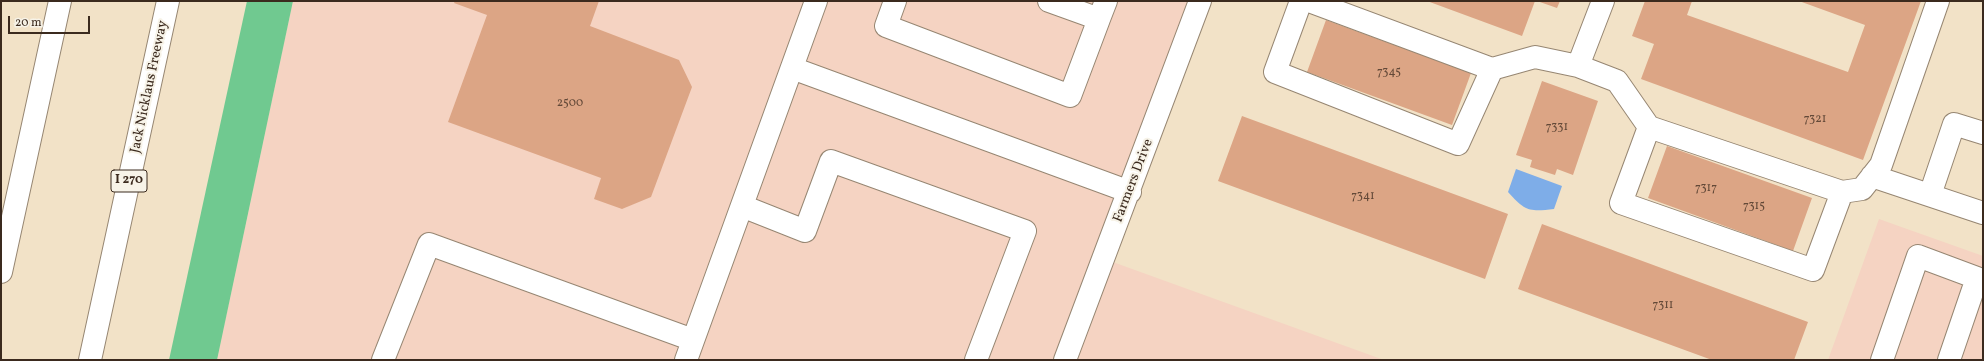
<!DOCTYPE html>
<style>
body{margin:0}
#map{position:relative;width:1984px;height:361px;overflow:hidden;background:#f2e2c7;font-family:Vollkorn,serif}
canvas{display:block}
.frame{position:absolute;inset:0;border:2px solid #3b2a1e;pointer-events:none}
.scale{position:absolute;left:8px;top:16px;width:82px;height:18px;box-sizing:border-box;border:2px solid #3b2a1e;border-top:0;padding-left:5px;font-size:12px;line-height:14px;white-space:nowrap;color:#3b2a1e;-webkit-text-stroke:3px #f7f3e8;paint-order:stroke}
</style>
<div id="map">
<canvas width="1984" height="361"></canvas>
<div class="frame"></div>
<div class="scale">20 m</div>
</div>
<script>
const ctx = document.querySelector('canvas').getContext('2d');
ctx.lineJoin = 'round';
function paint(path, color) {
  ctx.fillStyle = color;
  ctx.fill(path, 'evenodd');
}
function strokePath(path, color, width, dash) {
  ctx.strokeStyle = color;
  ctx.lineWidth = width;
  ctx.lineCap = dash ? 'butt' : 'round';
  ctx.setLineDash(dash || []);
  ctx.stroke(path);
}
function label(font, color, halo, rows, align = 'center') {
  ctx.font = font + ' Vollkorn,serif';
  ctx.lineWidth = 4;
  ctx.setLineDash([]);
  ctx.textBaseline = 'middle';
  ctx.strokeStyle = halo;
  ctx.fillStyle = color;
  for (const [text, x, y, turn = 0] of rows) {
    ctx.save();
    ctx.translate(x, y);
    ctx.rotate((+turn || 0) * Math.PI / 180);
    ctx.textAlign = isNaN(turn) ? turn : align;
    if (halo) ctx.strokeText(text, 0, 0);
    ctx.fillText(text, 0, 0);
    ctx.restore();
  }
}
const built = new Path2D(`
 M293 1H1202L1110 261 1384 360H217Z
 M1879 219 1983 256V360H1828Z`);
const green = new Path2D(`
 M247 1H293L217 360H169Z`);
const water = new Path2D(`
 M1516 169 1562 186 1554 209C1529 212 1525 211 1508 192Z`);
const building = new Path2D(`
 M455 1H599L590 26 679 60 692 87 651 197 622 209 594 199 601 178 448 122 487 15 454 3Z
 M1427 1H1535L1522 36Z
 M1537 1H1560L1557 8Z
 M1645 1H1692L1687 15 1848 72 1865 25 1799 1H1921L1863 160 1641 79 1654 44 1632 36Z
 M1326 20 1471 73 1452 125 1307 72Z
 M1542 81 1598 101 1573 175 1557 169 1555 175 1530 167 1532 160 1516 155Z
 M1242 116 1508 214 1485 279 1218 181Z
 M1667 146 1812 198 1793 251 1648 198Z
 M1542 224 1808 322 1794 360H1712L1518 289Z`);
const minor = new Path2D(`
 M895 1 886 26 1070 96 1099 19
 M1049 1 1099 19 1106 1
 M1301 1 1275 72 1458 144 1492 69 1535 57 1578 66 1617 81 1649 127 1842 192 1862 189 1881 165 1938 1
 M1309 1 1492 69
 M1578 66 1603 1
 M792 68 1130 192
 M1649 127 1621 203 1813 270 1842 192
 M1872 176 1983 213
 M1930 195 1954 124 1983 133
 M742 206 805 231 831 161 1025 231 976 360
 M383 360 429 244 693 340
 M686 360 816 1
 M1065 360 1200 1
 M1882 360 1918 256 1977 278 1949 360`);
const highway = new Path2D(`
 M1 272 60 1
 M90 360 168 1`);
const numberNames = [
 ["7345",1389,73],
 ["2500",570,104],
 ["7321",1815,120],
 ["7331",1557,128],
 ["7317",1706,189],
 ["7341",1363,197],
 ["7315",1754,207],
 ["7311",1663,306]
];
const shields = [
 [129,181,36]
];
const shieldNames = [
 ["I 270",129,181]
];
const streetNames = [
 ["Jack Nicklaus Freeway",150,87,-78],
 ["Farmers Drive",1134,181,-69]
];
paint(built, '#f5d3c2');
paint(green, '#70c990');
paint(water, '#7eade8');
paint(building, '#dca585');
strokePath(minor, '#968672', 24);
strokePath(highway, '#968672', 24);
strokePath(minor, '#fff', 22);
strokePath(highway, '#fff', 22);
label('12px', '#634938', null, numberNames);
for (const [x, y, w] of shields) {
  const box = new Path2D();
  box.roundRect(x - w / 2, y - 11, w, 22, 3);
  ctx.fillStyle = '#f7f3e8';
  ctx.fill(box);
  strokePath(box, '#3b2a1e', 1);
}
label('bold 13px', '#3b2a1e', null, shieldNames);
label('14px', '#3b2a1e', '#f7f3e8', streetNames);
</script>
